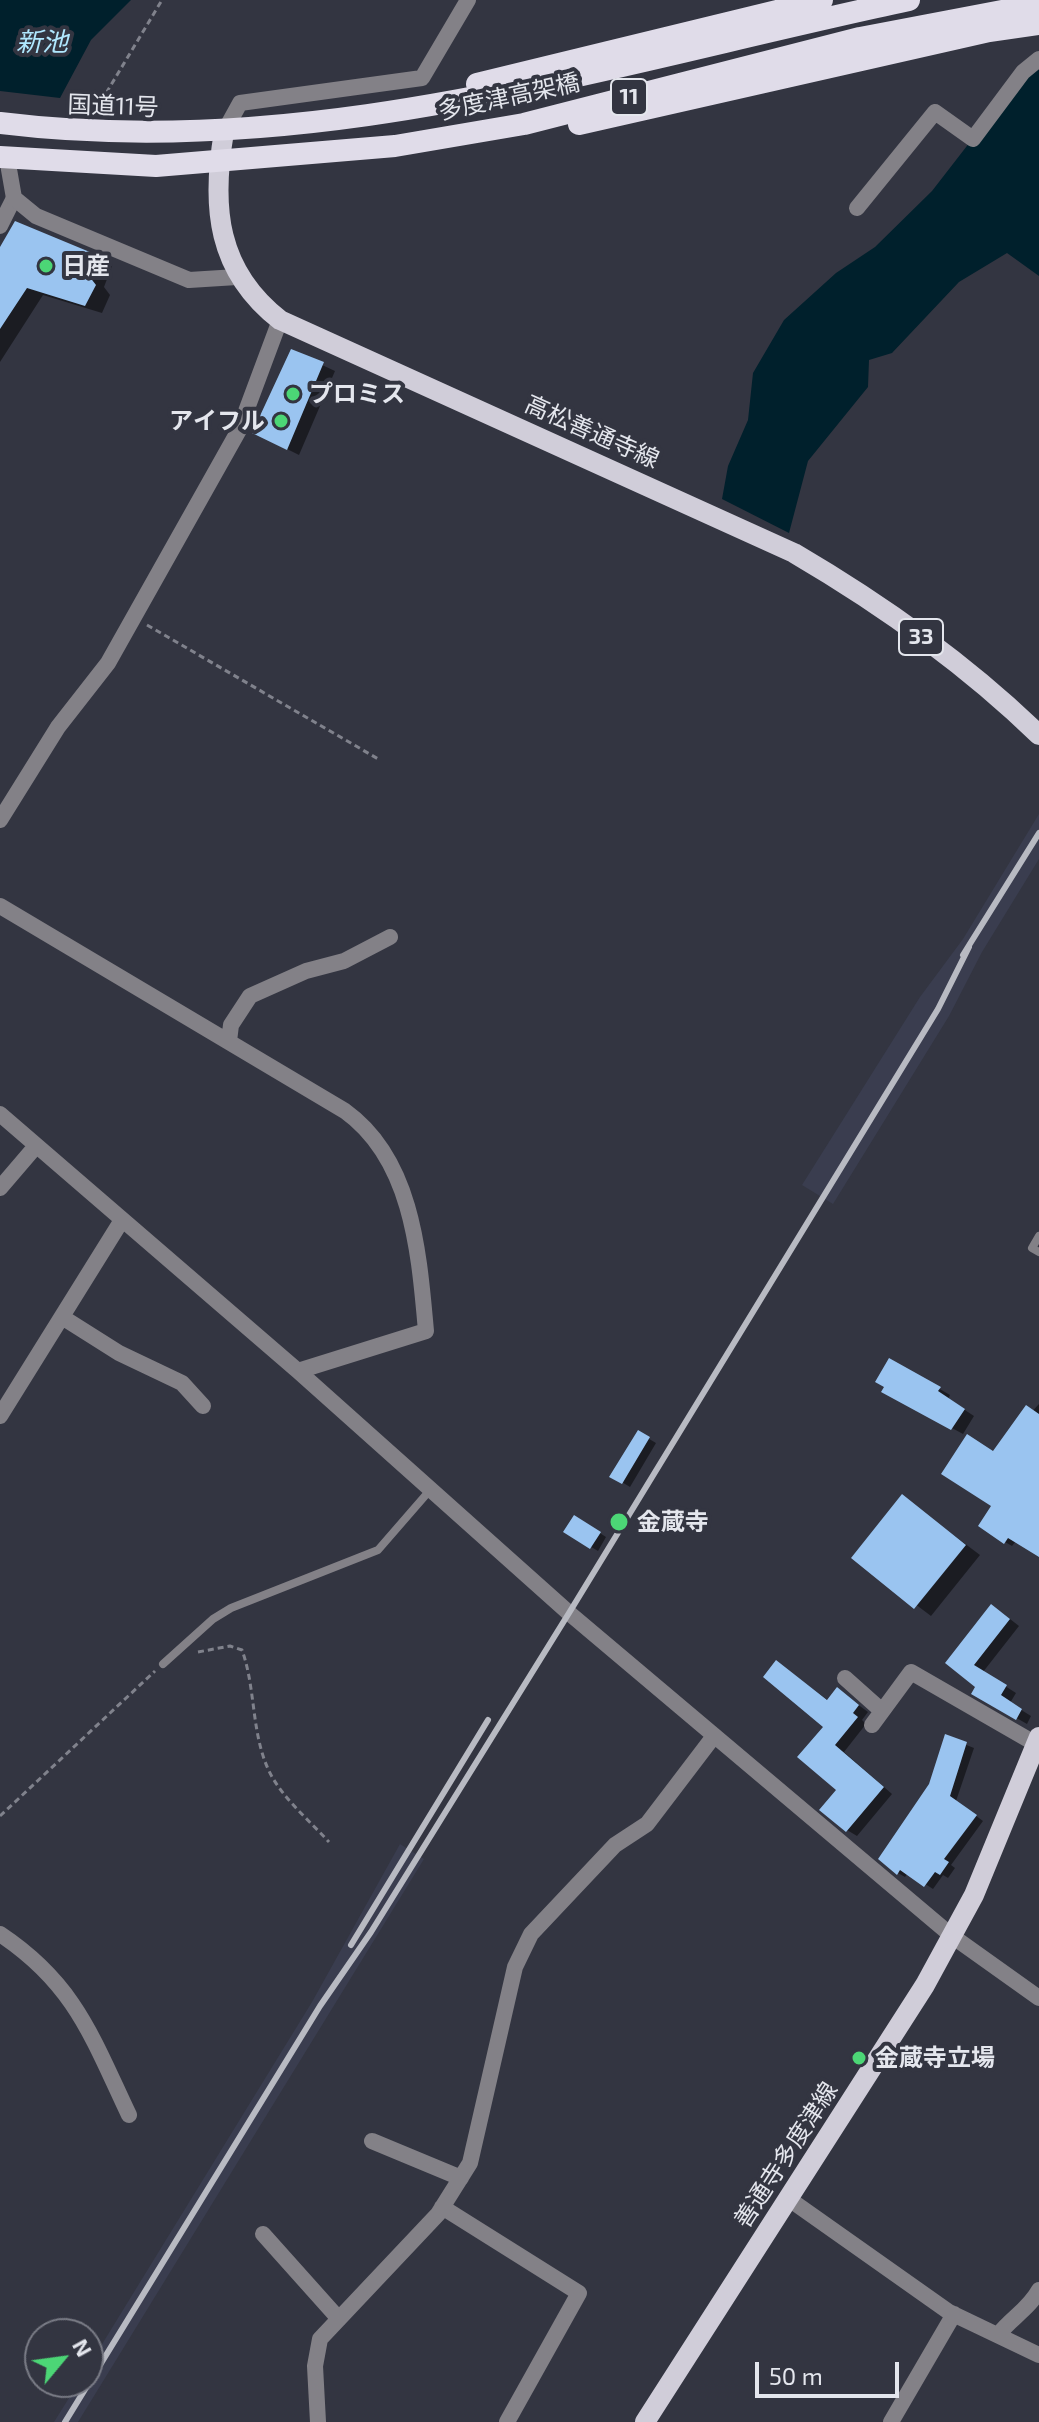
<!DOCTYPE html>
<meta charset="utf-8">
<style>
body{margin:0}
#map{position:relative;width:1039px;height:2422px;overflow:hidden;background:#333541;font-family:"Exo 2",sans-serif}
canvas{display:block}
.north{position:absolute;left:24px;top:2318px;width:80px;height:80px;box-sizing:border-box;background:#333541;border:2px solid #7a7c86;border-radius:50%;rotate:61deg;font-size:22px;font-weight:700;line-height:32px;text-align:center;color:#e4e6ed}
.north::after{content:'';display:block;margin:auto;width:28px;height:36px;background:#4cd676;clip-path:polygon(50% 0,100% 100%,50% 72%,0 100%)}
.scale{position:absolute;left:755px;top:2362px;width:144px;height:36px;box-sizing:border-box;border:4px solid #e4e6ed;border-top:0;padding-left:10px;font-size:24px;line-height:28px;white-space:nowrap;color:#e4e6ed;-webkit-text-stroke:6px #333541;paint-order:stroke}
</style>
<div id="map">
<canvas width="1039" height="2422"></canvas>
<div class="north">N</div>
<div class="scale">50 m</div>
</div>
<script>
const ctx = document.querySelector('canvas').getContext('2d');
ctx.lineJoin = 'round';
function paint(path, color) {
  ctx.fillStyle = color;
  ctx.fill(path, 'evenodd');
}
function strokePath(path, color, width, dash) {
  ctx.strokeStyle = color;
  ctx.lineWidth = width;
  ctx.lineCap = dash ? 'butt' : 'round';
  ctx.setLineDash(dash || []);
  ctx.stroke(path);
}
function label(font, color, halo, rows, align = 'center') {
  ctx.font = font + ' "Exo 2","Noto Sans JP",sans-serif';
  ctx.lineWidth = 8;
  ctx.setLineDash([]);
  ctx.textBaseline = 'middle';
  ctx.strokeStyle = halo;
  ctx.fillStyle = color;
  for (const [text, x, y, turn = 0] of rows) {
    ctx.save();
    ctx.translate(x, y);
    ctx.rotate((+turn || 0) * Math.PI / 180);
    ctx.textAlign = isNaN(turn) ? turn : align;
    if (halo) ctx.strokeText(text, 0, 0);
    ctx.fillText(text, 0, 0);
    ctx.restore();
  }
}
const built = new Path2D(`
 M1039 814V859L982 952 949 1016 833 1204 802 1185 920 997 963 939Z
 M400 1844 424 1859 78 2422H54L79 2382H88V2367L312 2002Z`);
const water = new Path2D(`
 M0 0H131L91 40 60 98 0 91Z
 M1039 62V276L1007 253 959 282 892 353 869 360 868 387 808 461 789 533 722 499 728 466 748 420 753 373 784 320 836 273 875 247 932 191 1025 71Z`);
const shadow = new Path2D(`
 M16 224 112 266 104 287 110 295 102 313 43 295 0 362V250Z
 M292 351 335 371 299 455 267 439Z
 M890 1360 950 1395 948 1399 974 1416 963 1434 884 1391Z
 M1039 1404V1555L1016 1541 1012 1546 1005 1542 994 1505V1453Z
 M639 1433 656 1443 630 1487 612 1476Z
 M903 1497 980 1555 931 1616 854 1558Z
 M575 1517 606 1537 598 1551 566 1532Z
 M1001 1612 1019 1626 983 1672 1016 1693 1010 1703 1031 1716 1027 1724 973 1693 978 1686 948 1663Z
 M777 1662 829 1701 838 1690 868 1712 862 1720 866 1724 844 1752 892 1794 857 1836 847 1830 825 1726Z
 M946 1737 974 1748 956 1801 983 1821 951 1865 955 1868 948 1878 943 1875 933 1889 908 1873 905 1877 898 1873Z`);
const building = new Path2D(`
 M15 221 97 255 89 276 96 285 85 306 27 288 0 329V247Z
 M291 349 324 362 287 450 252 433Z
 M889 1358 941 1387 938 1391 965 1409 951 1430 881 1392 884 1387 875 1382Z
 M1026 1405 1039 1414V1557L1008 1538 1004 1544 978 1526 991 1506 941 1474 967 1434 993 1451Z
 M638 1430 650 1437 622 1484 609 1477Z
 M902 1494 966 1545 914 1609 851 1558Z
 M574 1515 601 1532 590 1549 563 1532Z
 M991 1604 1010 1619 974 1665 1007 1685 1001 1695 1022 1709 1016 1720 971 1694 975 1687 945 1663Z
 M776 1660 827 1700 837 1687 859 1705 853 1713 858 1717 835 1745 884 1787 846 1832 819 1810 836 1790 797 1757 823 1727 763 1677Z
 M945 1734 967 1742 950 1796 977 1815 944 1859 949 1862 940 1875 935 1872 924 1887 900 1870 897 1875 878 1859 929 1784Z`);
const path = new Path2D(`
 M96 110 162 0
 M147 625 380 760
 M198 1652 230 1646 242 1650C256 1689 251 1733 269 1771 282 1798 309 1820 329 1842
 M0 1816 155 1671`);
const service = new Path2D(`
 M1039 1236 1032 1248 1039 1252
 M163 1664 213 1619 231 1608 378 1550 431 1489`);
const minor = new Path2D(`
 M224 132 240 103 422 78 468 0
 M857 208 935 112 973 139 1023 72 1039 59
 M0 226 14 198
 M0 820 58 727 108 663 239 430 280 320
 M0 906 345 1111C413 1160 419 1254 426 1331L298 1371
 M229 1041 231 1025 250 996 306 971 344 961 390 937
 M0 1114 298 1371 569 1613 952 1936
 M0 1188 36 1146
 M62 1317 119 1353 182 1383 203 1406
 M0 1416 122 1220
 M845 1678 882 1711
 M872 1725 911 1672 1036 1744
 M0 1934C75 1984 92 2037 129 2115
 M372 2141 461 2178
 M789 2199 949 2312 1039 2355
 M442 2207 579 2293 507 2422
 M263 2234 339 2319
 M998 2335C1011 2318 1029 2309 1039 2290
 M318 2422 315 2366 320 2339 438 2214 470 2163 515 1967 531 1934 615 1845 647 1824 714 1736
 M891 2422 954 2314`);
const tertiary = new Path2D(`
 M7 158 14 198 36 216 189 280 237 277
 M952 1936 1039 1998`);
const primary = new Path2D(`
 M224 132C211 207 217 271 280 320L794 553C881 604 966 664 1039 735
 M645 2422 925 1985 974 1895 1039 1737`);
const trunk = new Path2D(`
 M477 84 822 0
 M0 123C314 162 607 64 909 0
 M579 124 989 31 1039 24
 M0 157 156 166 395 146 524 124 860 38 1039 4`);
const rail = new Path2D(`
 M963 955 1039 833
 M351 1945 488 1720
 M65 2422 320 2006 371 1932 569 1613 938 1009 969 947`);
const markers = [
 [46,266,8,"#4cd676"],
 [293,394,8,"#4cd676"],
 [281,421,8,"#4cd676"],
 [619,1522,10,"#4cd676"],
 [859,2058,8,"#4cd676"]
];
const shields = [
 [629,97,36],
 [921,637,44]
];
const shieldNames = [
 ["11",629,97],
 ["33",921,637]
];
const streetNames = [
 ["多度津高架橋",509,97,-12],
 ["国道11号",113,106,2],
 ["高松善通寺線",592,432,24],
 ["善通寺多度津線",786,2155,-57]
];
const poiNames = [
 ["日産",62,266],
 ["プロミス",309,394],
 ["アイフル",265,421,"right"],
 ["金蔵寺",637,1522],
 ["金蔵寺立場",875,2058]
];
const waterNames = [
 ["新池",42,42]
];
paint(built, '#3a3d4f');
paint(water, '#00202c');
paint(shadow, '#0007');
paint(building, '#9ac4f0');
strokePath(path, '#80828c', 3, [6, 4]);
strokePath(service, '#838187', 8);
strokePath(minor, '#838187', 16);
strokePath(tertiary, '#838187', 16);
strokePath(primary, '#d0cdd9', 20);
strokePath(trunk, '#e0dce9', 22);
strokePath(rail, '#b8bac2', 6);
for (const [x, y, r, color] of markers) {
  const dot = new Path2D();
  dot.arc(x, y, r, 0, 2 * Math.PI);
  ctx.fillStyle = color;
  ctx.fill(dot);
  strokePath(dot, '#333541', 3);
}
for (const [x, y, w] of shields) {
  const box = new Path2D();
  box.roundRect(x - w / 2, y - 18, w, 36, 6);
  ctx.fillStyle = '#333541';
  ctx.fill(box);
  strokePath(box, '#e4e6ed', 2);
}
label('bold 22px', '#e4e6ed', null, shieldNames);
label('24px', '#e4e6ed', '#333541', streetNames);
label('bold 24px', '#e4e6ed', '#333541', poiNames, 'left');
label('italic 26px', '#b0e7fe', '#333541', waterNames);
</script>
